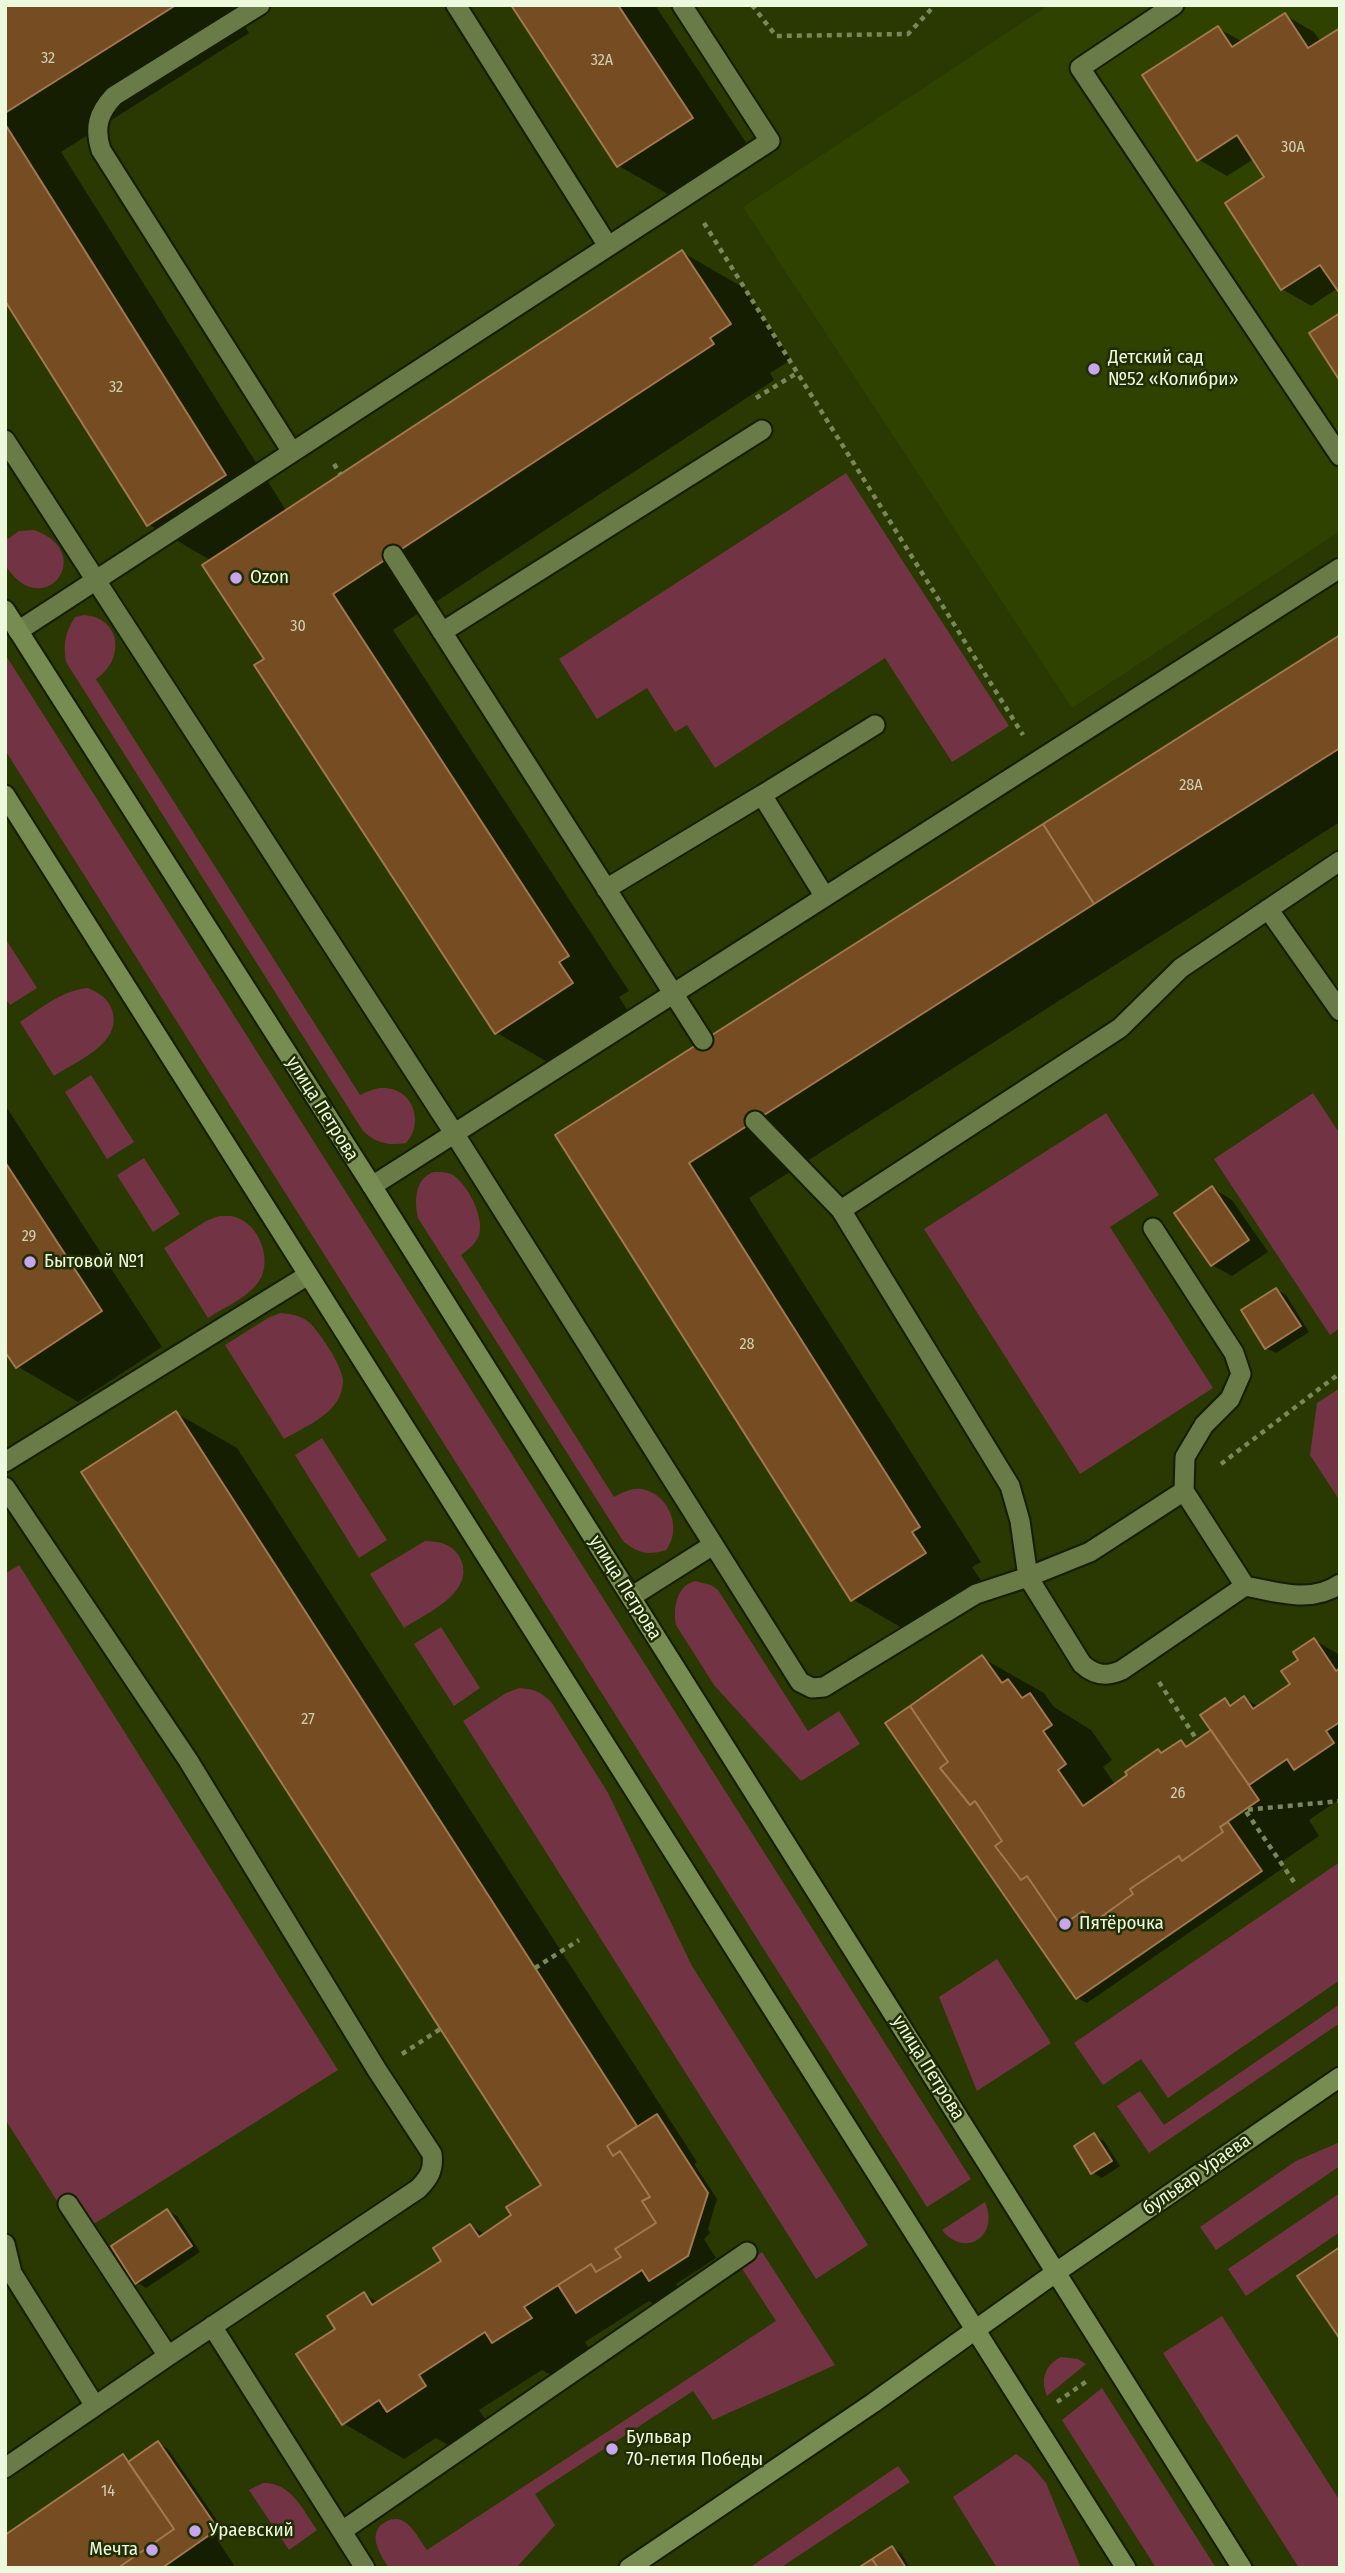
<!DOCTYPE html>
<meta charset="utf-8">
<style>
body{margin:0}
#map{position:relative;width:1345px;height:2573px;overflow:hidden;background:#293901;font-family:"Fira Sans Condensed",sans-serif}
canvas{display:block}
.frame{position:absolute;inset:0;border:7px solid #edf9dc;pointer-events:none}
</style>
<div id="map">
<canvas width="1345" height="2573"></canvas>
<div class="frame"></div>
</div>
<script>
const ctx = document.querySelector('canvas').getContext('2d');
ctx.lineJoin = 'round';
function paint(path, color) {
  ctx.fillStyle = color;
  ctx.fill(path, 'evenodd');
}
function strokePath(path, color, width, dash) {
  ctx.strokeStyle = color;
  ctx.lineWidth = width;
  ctx.lineCap = dash ? 'butt' : 'round';
  ctx.setLineDash(dash || []);
  ctx.stroke(path);
}
function label(font, color, halo, rows, align = 'center') {
  ctx.font = font + ' "Fira Sans Condensed",sans-serif';
  ctx.lineWidth = 5;
  ctx.setLineDash([]);
  ctx.textBaseline = 'middle';
  ctx.strokeStyle = halo;
  ctx.fillStyle = color;
  for (const [text, x, y, turn = 0] of rows) {
    ctx.save();
    ctx.translate(x, y);
    ctx.rotate((+turn || 0) * Math.PI / 180);
    ctx.textAlign = isNaN(turn) ? turn : align;
    if (halo) ctx.strokeText(text, 0, 0);
    ctx.fillText(text, 0, 0);
    ctx.restore();
  }
}
const built = new Path2D(`
 M1049 5H1340V531L1072 708 743 207Z`);
const green = new Path2D(`
 M846 473 1009 726 952 762 885 658 715 768 687 725 675 732 647 688 597 719 559 659Z
 M34 530C99 553 43 625 5 565V535L8 539 19 531Z
 M84 615C122 618 125 660 96 679L360 1095C368 1092 376 1087 386 1088 414 1090 424 1124 406 1143 388 1146 376 1143 363 1131L66 662C63 644 65 633 75 617Z
 M5 654 971 2179 927 2207 5 750Z
 M5 938 37 988 10 1005 5 998Z
 M88 988C99 993 108 998 112 1010 123 1043 77 1061 54 1076L20 1022C42 1008 62 990 88 988Z
 M91 1075 134 1142 107 1159 65 1092Z
 M1313 1093 1340 1134V1328L1330 1335 1214 1159Z
 M1106 1113 1159 1195 1110 1227 1213 1388 1080 1474 924 1229Z
 M144 1158 180 1214 153 1232 117 1175Z
 M434 1172C440 1172 445 1172 451 1174 467 1182 485 1218 479 1235 475 1245 468 1250 461 1255L614 1497C622 1493 631 1488 641 1489 669 1493 683 1529 666 1550 648 1556 637 1553 623 1541L418 1218C414 1200 415 1178 434 1172Z
 M219 1216C226 1216 234 1215 240 1219 262 1229 273 1265 257 1284 245 1299 223 1308 208 1318L164 1248 206 1221Z
 M280 1313C290 1314 298 1315 306 1320 318 1328 342 1366 343 1380 343 1387 341 1395 337 1401 327 1418 301 1429 284 1439L225 1345 268 1318Z
 M1340 1388V1501L1310 1455 1317 1403Z
 M322 1438 387 1540 359 1558 295 1455Z
 M425 1541C438 1541 452 1544 459 1556 479 1591 427 1613 404 1628L370 1574Z
 M19 1565 338 2070 78 2234 5 2119V1574Z
 M695 1581 711 1585 718 1590 808 1731 839 1711 860 1744 801 1781 714 1685 676 1625C673 1609 676 1586 695 1581Z
 M441 1627 480 1688 454 1706 414 1644Z
 M519 1688C534 1689 542 1692 552 1703L608 1793 692 1966 868 2245 816 2279 463 1721 506 1693Z
 M1340 1862V1980L1168 2098 1141 2059 1103 2085 1074 2043Z
 M997 1959 1051 2043 977 2091 939 1997Z
 M1340 2004V2023L1149 2153 1117 2106 1140 2091 1164 2125Z
 M1340 2142V2166L1216 2250 1200 2227 1296 2161Z
 M1340 2193V2232L1246 2296 1228 2269Z
 M985 2202C1000 2236 965 2259 942 2230Z
 M762 2252 835 2365 713 2420 693 2391 535 2494 555 2525 516 2568H389C380 2554 365 2532 387 2521 392 2519 397 2518 403 2521 414 2527 420 2541 427 2550L776 2321 741 2267Z
 M1222 2316 1340 2501V2568H1299L1163 2353Z
 M1061 2357 1078 2359 1086 2364 1047 2396C1040 2379 1045 2365 1061 2357Z
 M1102 2388 1216 2568H1156L1062 2420Z
 M1016 2454 1030 2464 1046 2483 1081 2568H997L953 2497Z
 M898 2466 910 2482 780 2568H749Z
 M263 2483C291 2482 303 2510 317 2530L289 2550 249 2490Z`);
const shadow = new Path2D(`
 M5 5H231L249 33 61 152 287 512 682 252 744 288 791 360 770 373 774 380 393 630 629 991 619 997 633 1019 558 1068 497 1033 266 659 212 561 148 524 5 298Z
 M513 5H655L753 153 680 201 619 166Z
 M1285 15 1314 32 1321 42 1338 288 1311 306 1282 289 1267 178 1254 159 1227 176 1198 159 1218 28 1243 42Z
 M1340 637V822L749 1198 981 1562 972 1567 986 1588 914 1635 852 1599 558 1136Z
 M5 1105 162 1347 78 1402 17 1366 5 1348Z
 M1212 1188 1232 1200 1268 1252 1232 1276 1212 1265Z
 M1277 1290 1286 1295 1309 1332 1276 1353 1266 1348Z
 M176 1413 237 1448 697 2162 694 2164 717 2199 708 2229 710 2233 704 2239 716 2258 676 2284 681 2293 659 2307 649 2301 585 2342 592 2354 555 2377 542 2370 479 2410 487 2422 449 2446 436 2438 404 2459 343 2423 337 2329 364 2294 379 2303 443 2261 470 2226 485 2234 513 2215 543 2185Z
 M1314 1640 1340 1655V1799L1309 1820 1319 1836 1280 1863 1283 1868 1087 2003 1077 1998 982 1658 1044 1693 1054 1707 1091 1730 1112 1760 1103 1767 1116 1786 1158 1751 1163 1754 1181 1742 1189 1747 1213 1730 1225 1700 1234 1706 1244 1698 1259 1707 1293 1685 1301 1660Z
 M1094 2135 1104 2141 1120 2166 1102 2178 1092 2172Z
 M167 2211 177 2216 200 2252 146 2288 136 2282Z
 M158 2443 168 2449 227 2535 218 2541 234 2565 230 2568H5L123 2456 132 2462Z
 M892 2548 901 2553 910 2568H861Z`);
const building = new Path2D(`
 M5 5H176L5 113Z
 M511 5H618L693 118 617 167Z
 M1285 13 1308 48 1340 28V294L1320 265 1281 290 1225 203 1264 177 1237 135 1197 161 1142 75 1218 26 1232 47Z
 M5 124 226 475 147 526 5 301Z
 M682 250 731 324 710 338 714 344 333 594 569 956 559 962 573 983 495 1034 254 665 264 659 202 565Z
 M1340 313V381L1309 333Z
 M1340 635V748L1094 904 1043 824Z
 M1043 824 1094 904 689 1163 920 1527 912 1532 926 1553 851 1601 555 1135Z
 M5 1162 102 1311 16 1368 5 1352Z
 M1212 1186 1249 1240 1211 1266 1174 1213Z
 M1276 1288 1301 1326 1265 1349 1241 1310Z
 M176 1411 637 2126 607 2146 613 2156 620 2151 650 2197 642 2201 656 2223 615 2249 621 2257 596 2272 591 2264 524 2307 532 2318 492 2343 485 2332 419 2375 426 2386 387 2412 379 2400 342 2425 296 2354 335 2329 327 2316 364 2292 372 2305 441 2261 433 2248 470 2224 479 2237 511 2215 506 2207 541 2185 81 1472Z
 M1314 1638 1336 1671 1340 1668V1722L1326 1731 1334 1743 1294 1770 1287 1759 1249 1785 1200 1715 1225 1698 1230 1706 1244 1696 1253 1709 1290 1684 1281 1671 1298 1660 1293 1652Z
 M982 1655 1002 1683 1008 1679 1022 1698 1030 1693 1052 1725 1043 1731 1066 1764 1058 1770 1083 1806 1127 1775 1125 1772 1158 1749 1161 1753 1181 1740 1186 1747 1211 1730 1259 1800 1220 1827 1223 1832 1182 1861 1179 1856 1130 1889 1133 1894 1094 1922 1083 1911 1061 1926 1027 1876 1021 1880 995 1846 1002 1841 975 1801 970 1805 940 1768 948 1762 910 1706Z
 M910 1706 948 1762 940 1768 970 1805 975 1801 1002 1841 995 1846 1021 1880 1027 1876 1061 1926 1083 1911 1094 1922 1133 1894 1130 1889 1179 1856 1182 1861 1223 1832 1220 1827 1228 1822 1262 1871 1076 1999 885 1723Z
 M657 2114 708 2193 688 2256 649 2281 642 2270 576 2313 558 2285 591 2264 596 2272 621 2257 615 2249 656 2223 642 2201 650 2197 620 2151 613 2156 607 2146Z
 M1094 2133 1112 2161 1091 2174 1074 2146Z
 M167 2209 192 2246 135 2284 111 2246Z
 M1340 2247V2339L1297 2276Z
 M158 2441 218 2529 162 2568H118L174 2529 128 2462Z
 M123 2454 174 2529 118 2568H5V2535Z
 M892 2546 906 2568H878L872 2559Z
 M872 2559 878 2568H858Z`);
const path = new Path2D(`
 M752 5 776 36 908 34 935 5
 M704 223 1023 735
 M756 398 797 373
 M334 464 341 475
 M1221 1464 1340 1373
 M1159 1682 1197 1740
 M1294 1882 1245 1810 1340 1801
 M535 1968 579 1940
 M402 2054 440 2029
 M1057 2402 1087 2381`);
const service = new Path2D(`
 M260 5 114 96C98 113 94 128 101 150L292 452
 M456 5 608 246
 M1174 5 1080 68 1340 456
 M5 440 454 1133 800 1682 812 1688 824 1687 976 1594 1028 1577 1090 1552 1184 1491
 M393 555 703 1040
 M18 631 770 141 682 5
 M442 632 762 430
 M762 795 875 725
 M1340 861 1181 968 1120 1028 841 1210 1010 1486 1020 1521 1028 1577 1082 1664C1095 1676 1107 1677 1122 1670L1245 1586C1277 1592 1311 1604 1340 1584
 M606 889 762 795 825 897
 M1268 909 1340 1011
 M755 1121 841 1210
 M372 1186 1340 568
 M1153 1228 1234 1353 1241 1374 1230 1399 1204 1425 1185 1457 1184 1491 1245 1586
 M5 1462 308 1275
 M5 1487 188 1760 377 2070 432 2154C434 2170 429 2178 418 2189L168 2356 5 2468
 M631 1597 713 1545
 M68 2204 168 2356
 M5 2244 12 2273 95 2406
 M212 2326 365 2568
 M342 2531 747 2252`);
const secondary = new Path2D(`
 M5 610 372 1186 1242 2568
 M5 795 1126 2568
 M629 2568 873 2403 1055 2273 1340 2077`);
const markers = [
 [1094,369,7,"#c7a6ef"],
 [236,578,7,"#c7a6ef"],
 [30,1262,7,"#c7a6ef"],
 [1065,1924,7,"#c7a6ef"],
 [612,2449,7,"#c7a6ef"],
 [195,2531,7,"#c7a6ef"],
 [152,2550,7,"#c7a6ef"]
];
const numberNames = [
 ["32",48,59],
 ["32А",602,61],
 ["30А",1293,148],
 ["32",116,388],
 ["30",298,627],
 ["28А",1191,786],
 ["29",29,1237],
 ["28",747,1345],
 ["27",308,1720],
 ["26",1178,1794],
 ["14",108,2492]
];
const poiNames = [
 ["Детский сад",1108,358],
 ["№52 «Колибри»",1108,380],
 ["Ozon",250,578],
 ["Бытовой №1",44,1262],
 ["Пятёрочка",1079,1924],
 ["Бульвар",626,2438],
 ["70-летия Победы",626,2460],
 ["Ураевский",209,2531],
 ["Мечта",138,2550,"right"]
];
const streetNames = [
 ["улица Петрова",322,1109,58],
 ["улица Петрова",625,1588,58],
 ["улица Петрова",928,2068,58],
 ["бульвар Ураева",1197,2175,-35]
];
paint(built, '#304200');
paint(green, '#723445');
paint(shadow, '#0007');
paint(building, '#764d23');
strokePath(building, '#a3784e', 2);
strokePath(service, '#151e03', 23);
strokePath(secondary, '#151e03', 23);
strokePath(path, '#79875a', 4.5, [5, 5]);
strokePath(service, '#697c47', 19);
strokePath(secondary, '#778c51', 19);
for (const [x, y, r, color] of markers) {
  const dot = new Path2D();
  dot.arc(x, y, r, 0, 2 * Math.PI);
  ctx.fillStyle = color;
  ctx.fill(dot);
  strokePath(dot, '#212d05', 2.5);
}
label('16px', '#cfceae', null, numberNames);
label('19px', '#edf9dc', '#212d05', poiNames, 'left');
label('19px', '#edf9dc', '#212d05', streetNames);
</script>
